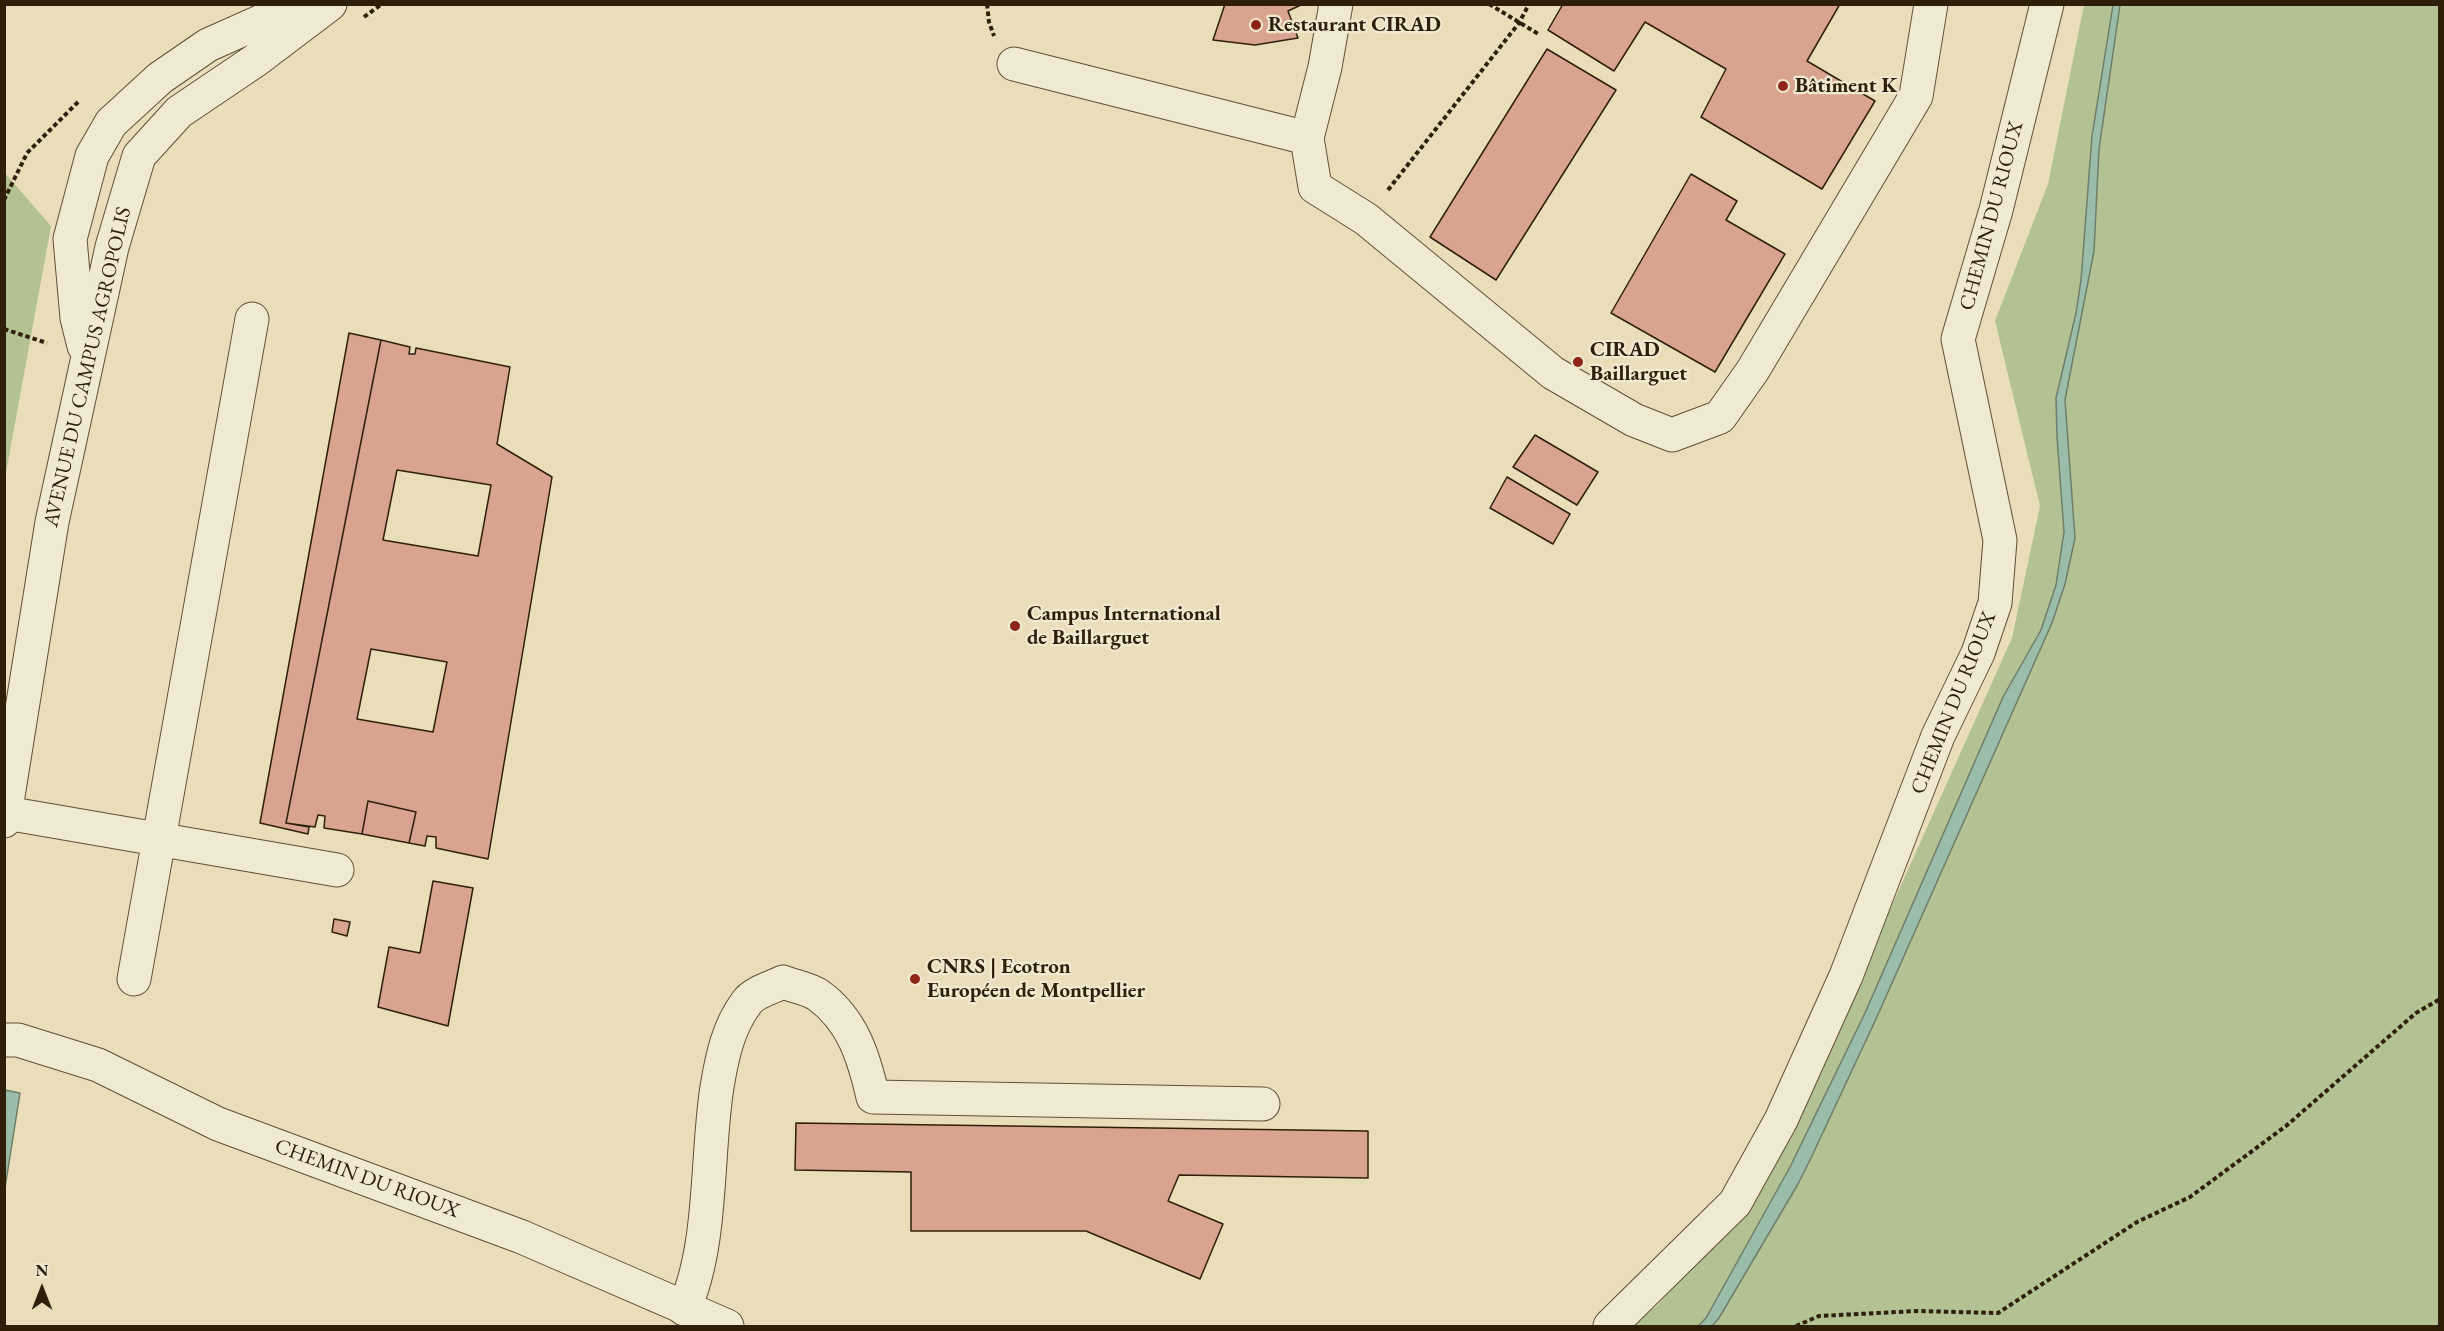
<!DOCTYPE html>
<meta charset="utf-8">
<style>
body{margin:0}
#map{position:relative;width:2444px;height:1331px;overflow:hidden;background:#e9deb9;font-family:"EB Garamond",serif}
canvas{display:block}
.frame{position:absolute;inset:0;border:6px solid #2f1f09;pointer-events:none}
.north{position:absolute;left:12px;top:1259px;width:60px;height:60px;-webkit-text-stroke:4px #f1ead2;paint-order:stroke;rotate:0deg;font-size:16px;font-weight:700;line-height:24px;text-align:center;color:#2f1f09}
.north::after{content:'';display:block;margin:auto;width:21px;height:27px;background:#2f1f09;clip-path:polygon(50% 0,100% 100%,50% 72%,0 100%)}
</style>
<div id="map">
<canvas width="2444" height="1331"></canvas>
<div class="frame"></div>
<div class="north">N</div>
</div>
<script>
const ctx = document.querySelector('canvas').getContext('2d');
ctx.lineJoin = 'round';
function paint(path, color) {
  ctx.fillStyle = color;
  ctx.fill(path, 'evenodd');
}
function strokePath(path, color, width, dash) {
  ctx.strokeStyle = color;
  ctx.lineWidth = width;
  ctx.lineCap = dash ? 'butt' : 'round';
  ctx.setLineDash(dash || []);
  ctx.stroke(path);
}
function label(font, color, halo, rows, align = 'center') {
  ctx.font = font + ' "EB Garamond",serif';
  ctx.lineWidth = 4.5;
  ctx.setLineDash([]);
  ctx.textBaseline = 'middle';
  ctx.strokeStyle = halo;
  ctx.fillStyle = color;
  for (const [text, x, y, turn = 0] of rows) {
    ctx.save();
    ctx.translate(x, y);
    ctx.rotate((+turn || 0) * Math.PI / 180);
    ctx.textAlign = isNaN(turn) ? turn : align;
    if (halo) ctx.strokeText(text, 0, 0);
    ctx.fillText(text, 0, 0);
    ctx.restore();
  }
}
const green = new Path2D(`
 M2084 5H2439V1326H1631L1658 1305 1780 1155 2012 638 2040 506 1995 321 2048 184Z
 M5 173 51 226 5 478Z`);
const water = new Path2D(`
 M2113 5H2120L2099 149 2094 251 2065 400 2075 538 2065 584 2052 623 1876 1019 1811 1158 1798 1184 1719 1318 1712 1326H1698L1706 1318 1790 1167 1865 1013 2003 697 2041 630 2056 585 2064 532 2057 437 2056 398 2076 313 2081 280 2092 136Z
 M5 1090 20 1093 5 1188 4 1090Z`);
const building = new Path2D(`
 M1225 4H1303L1288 11 1298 38 1255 45 1213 40Z
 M1563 4H1840L1807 61 1875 101 1822 189 1701 117 1726 69 1645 22 1614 71 1548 30Z
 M1547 49 1616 90 1496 280 1430 237Z
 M1691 174 1737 201 1726 220 1785 254 1715 372 1611 313Z
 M349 333 381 340 286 823 309 827 308 834 260 823Z
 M381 340 410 347 409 354H415L416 348 510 367 497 444 552 477 488 859 436 848V837L427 836 425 846 409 843 416 812 368 801 362 834 324 828 325 816 318 815 315 827 286 823ZM397 470 491 485 478 556 383 540ZM371 649 447 662 433 732 357 719Z
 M1535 435 1598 472 1577 505 1513 467Z
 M1507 477 1570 514 1553 544 1490 508Z
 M368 801 416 812 409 843 362 834Z
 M433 881 473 888 448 1026 378 1007 389 947 420 953Z
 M334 919 350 922 347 936 332 932Z
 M796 1123 1368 1131V1178L1179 1175 1168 1201 1223 1224 1200 1279 1086 1231H911V1172L795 1170Z`);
const path = new Path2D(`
 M987 4 989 22 994 36
 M1489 4 1540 35
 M364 17 382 4
 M1388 190 1519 23 1529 4
 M4 200 27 153 79 101
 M4 329 47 343
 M1796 1326 1819 1316 1918 1311 1998 1313 2137 1222 2190 1197 2286 1126 2416 1013 2440 999`);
const minor = new Path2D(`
 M1336 4 1325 67 1307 138 1315 187 1366 219 1553 373 1634 420 1672 435 1720 417 1753 370 1916 96 1931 4
 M1014 64 1307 138
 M84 346 77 318 70 239 92 156 111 123 160 78 208 45 300 4
 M6 813 337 870
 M4 821 52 522 112 247 139 156 179 112 256 60 330 4
 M134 979 252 319
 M4 1040H18L98 1065 218 1124 522 1237 727 1326
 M684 1309C713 1244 706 1157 717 1087 722 1057 728 1027 747 1002 753 993 773 987 783 982 793 986 809 989 818 995 853 1020 864 1058 873 1097L1263 1104
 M1610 1326 1735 1203 1781 1120 1846 976 1938 736 1978 653 1995 603 2000 540 1958 339 1996 210 2047 4`);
const markers = [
 [1256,25,6,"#8f2418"],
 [1783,86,6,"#8f2418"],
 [1578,362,6,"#8f2418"],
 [1015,626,6,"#8f2418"],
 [915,979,6,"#8f2418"]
];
const poiNames = [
 ["Restaurant CIRAD",1268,25],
 ["Bâtiment K",1795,86],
 ["CIRAD",1590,350],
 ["Baillarguet",1590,374],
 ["Campus International",1027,614],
 ["de Baillarguet",1027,638],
 ["CNRS | Ecotron",927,967],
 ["Européen de Montpellier",927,991]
];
const streetNames = [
 ["CHEMIN DU RIOUX",1992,216,-75],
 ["AVENUE DU CAMPUS AGROPOLIS",88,367,-77],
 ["CHEMIN DU RIOUX",1954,703,-68],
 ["CHEMIN DU RIOUX",367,1179,20]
];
paint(green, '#b3c292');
paint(water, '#99bda9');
strokePath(water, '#6f7e69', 1.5);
paint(building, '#d8a490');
strokePath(building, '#2f1f09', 1.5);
strokePath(minor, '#5e4f35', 35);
strokePath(path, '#2f1f09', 4, [4.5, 3]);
strokePath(minor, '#f1ead2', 33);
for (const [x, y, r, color] of markers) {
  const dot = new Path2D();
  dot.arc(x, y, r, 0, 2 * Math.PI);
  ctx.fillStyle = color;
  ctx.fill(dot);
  strokePath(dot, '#f1ead2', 2);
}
label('bold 21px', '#2f1f09', '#f1ead2', poiNames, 'left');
label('21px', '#2f1f09', '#f1ead2', streetNames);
</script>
